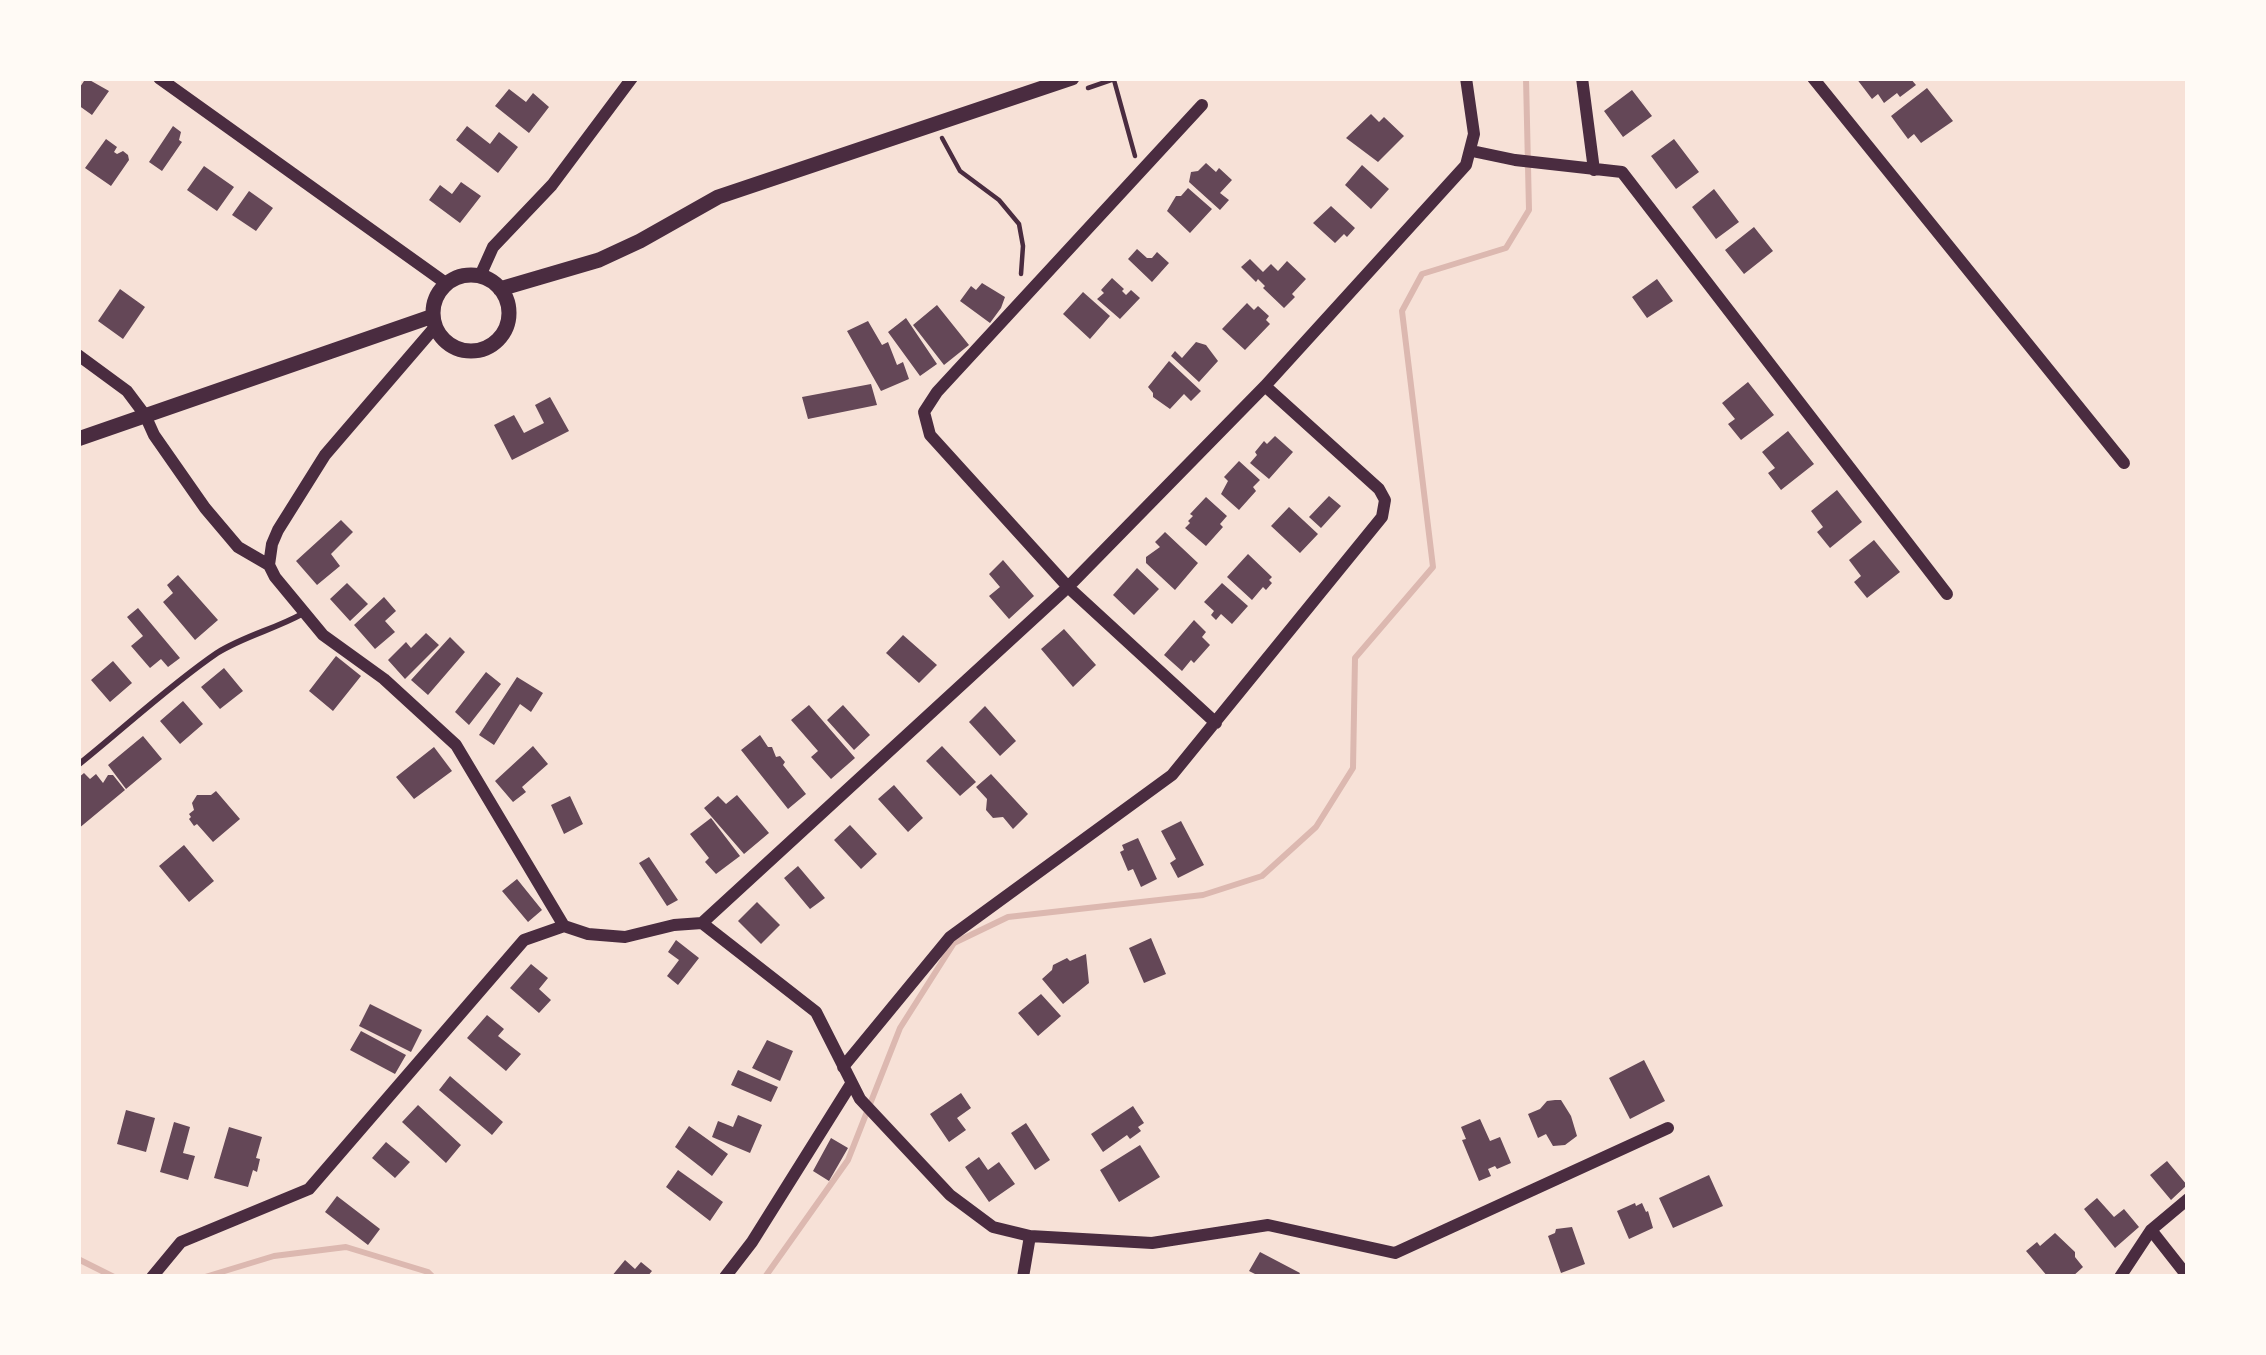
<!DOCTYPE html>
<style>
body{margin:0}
#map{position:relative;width:2266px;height:1355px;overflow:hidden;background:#f7e1d7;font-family:"Libre Baskerville",serif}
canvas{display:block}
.frame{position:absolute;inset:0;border:81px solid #fffaf5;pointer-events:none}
</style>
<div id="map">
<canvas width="2266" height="1355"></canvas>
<div class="frame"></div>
</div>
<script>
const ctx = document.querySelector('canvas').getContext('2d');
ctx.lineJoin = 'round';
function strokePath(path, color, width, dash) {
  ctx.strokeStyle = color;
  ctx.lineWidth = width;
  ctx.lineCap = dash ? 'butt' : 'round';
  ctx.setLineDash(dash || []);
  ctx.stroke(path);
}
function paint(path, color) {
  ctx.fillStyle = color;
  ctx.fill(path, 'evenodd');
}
const stream = new Path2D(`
 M78 1259 114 1277
 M205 1277 274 1256 346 1247 428 1272 433 1277
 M765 1277 848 1160 900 1028 954 943 1008 917 1203 895 1262 876 1316 827 1353 768 1355 658 1433 567 1402 311 1422 274 1506 248 1529 210 1526 78`);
const building = new Path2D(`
 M86 78 109 91 92 115 78 105V90Z
 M1856 78H1910L1916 85 1900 97 1897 93 1884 103 1878 94 1872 99Z
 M1927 88 1953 121 1921 143 1914 134 1908 139 1891 116Z
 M509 89 526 102 533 93 549 107 529 133 495 106Z
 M1632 90 1652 116 1623 137 1604 111Z
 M1371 114 1379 122 1384 117 1404 136 1378 162 1346 138Z
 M173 126 181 132 179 140 182 142 162 171 149 162Z
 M467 126 490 144 499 132 518 147 498 173 456 140Z
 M106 139 117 147 114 152 117 154 123 151 128 155 129 160 111 186 85 168Z
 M1674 139 1699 172 1676 189 1651 156Z
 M1206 163 1216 172 1219 168 1232 180 1220 193 1229 200 1220 210 1189 182 1191 172 1198 171Z
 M1362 165 1389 189 1371 209 1345 185Z
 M204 166 234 187 217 211 187 190Z
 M461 182 481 196 460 223 429 200 440 185 452 194Z
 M1188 188 1212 209 1190 233 1167 211 1176 196H1181Z
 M1714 189 1739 222 1716 239 1692 207Z
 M249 191 273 208 256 231 232 215Z
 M1331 206 1355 228 1347 237 1344 234 1335 243 1313 223Z
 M1754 227 1773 251 1744 274 1725 250Z
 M1137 249 1147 258H1152L1157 252 1169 263 1152 282 1128 259Z
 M1250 259 1263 272 1271 264 1278 271 1287 261 1306 279 1292 294 1295 297 1284 308 1263 288 1265 286 1258 279 1256 282 1241 267Z
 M1112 278 1124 289 1122 291 1126 295 1131 290 1140 298 1120 319 1097 299 1104 293 1101 290Z
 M1657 279 1673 301 1647 318 1632 297Z
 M982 283 1005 297 1001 308 990 323 960 301 971 286 976 290Z
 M120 289 145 307 123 339 98 321Z
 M1083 292 1110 316 1090 339 1063 314Z
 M1247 303 1254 310 1258 306 1269 316 1266 320 1270 324 1245 350 1222 329Z
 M937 305 969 345 944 365 913 325Z
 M906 318 937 364 920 376 888 332Z
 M868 321 882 345 888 342 897 365 903 362 909 379 881 391 847 331Z
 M1196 342 1206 345 1218 361 1199 382 1171 356 1175 351 1182 358Z
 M1169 361 1201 391 1191 401 1184 394 1170 409 1153 397V393L1148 387Z
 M1748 382 1774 415 1741 440 1728 424 1735 419 1722 403Z
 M871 384 877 405 808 419 802 397Z
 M550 397 569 431 512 460 494 425 514 415 524 433 544 423 535 405Z
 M1788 431 1814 464 1781 490 1768 473 1775 468 1762 452Z
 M1275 436 1293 452 1269 479 1250 463 1257 455 1255 452 1264 441 1267 444Z
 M1239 461 1260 480 1253 487 1256 491 1239 510 1221 494 1228 481 1224 477Z
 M1837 490 1862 522 1830 548 1817 532 1823 527 1811 511Z
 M1329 496 1341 506 1321 528 1309 517Z
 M1206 497 1227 516 1220 524 1223 527 1206 546 1185 528 1190 523 1188 521 1193 516 1190 514Z
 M1289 507 1318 534 1300 553 1271 526Z
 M341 520 353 532 331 554 340 566 317 585 296 561Z
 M1165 532 1198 563 1175 590 1146 563V557L1160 547 1155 542Z
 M1874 540 1900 572 1867 598 1854 582 1861 576 1849 560Z
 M1248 554 1272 577 1269 580 1272 583 1266 590 1263 587 1252 600 1227 577Z
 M1003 560 1034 596 1009 619 989 596 1000 587 989 574Z
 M1137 568 1159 589 1134 615 1113 595Z
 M178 575 218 620 195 640 163 602 173 593 167 585Z
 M347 583 368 604 350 621 330 599Z
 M1222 583 1248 606 1232 624 1221 614 1216 620 1211 615 1214 611 1204 602Z
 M384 597 396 611 385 621 395 632 375 649 354 625Z
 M138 608 180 658 168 667 161 659 150 668 131 646 143 636 127 617Z
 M1194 620 1206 632 1202 637 1210 645 1194 663 1191 660 1182 671 1164 655Z
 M1064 629 1096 665 1073 687 1041 649Z
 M426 633 439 645 405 679 388 660 406 642 411 648Z
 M903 635 937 665 919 683 886 653Z
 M450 637 465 652 428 695 411 680Z
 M336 656 361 676 333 711 309 691Z
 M113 661 132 683 110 702 91 680Z
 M224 668 243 691 220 709 201 687Z
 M486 672 501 684 469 725 455 712Z
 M517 677 543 693 531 712 520 704 494 745 479 735Z
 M183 701 203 724 180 744 160 721Z
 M809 705 855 758 831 779 811 757 818 751 791 720Z
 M843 705 870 735 854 750 827 720Z
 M985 706 1016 741 1000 756 969 722Z
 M760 735 768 747H772L776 757 780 756 785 762 783 765 806 794 788 809 741 750Z
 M143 736 162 759 126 789 108 765Z
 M533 746 548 764 522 787 526 792 513 802 495 781Z
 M942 746 976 782 960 796 926 761Z
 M434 747 452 771 414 799 396 777Z
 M84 773 90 779 96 774 103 783 108 775H113L125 790 78 829V778Z
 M991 774 1028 814 1013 829 1003 817 993 818 986 810 987 799 976 787Z
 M894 785 923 818 908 832 878 799Z
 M216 791 240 819 213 842 197 824 194 826 189 819 191 817 189 814 194 810 192 803 197 795H211Z
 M737 795 769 833 744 854 704 808 718 796 726 804Z
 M570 796 583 824 564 834 551 805Z
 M711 818 740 856 716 874 705 862 709 858 690 834Z
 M1181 821 1204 865 1178 878 1170 863 1176 859 1161 831Z
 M850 825 877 854 861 869 834 840Z
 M1138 838 1157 879 1141 887 1133 869 1128 871 1120 852 1124 850 1122 845Z
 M184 845 214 881 189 902 159 866Z
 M649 857 678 900 667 906 639 863Z
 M798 866 825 898 810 909 784 878Z
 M517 879 542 910 528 922 502 891Z
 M757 902 780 925 761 944 738 921Z
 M1151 938 1166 974 1144 983 1129 948Z
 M676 940 699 958 678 985 667 976 679 960 668 952Z
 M1086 954 1089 983 1063 1004 1042 979 1052 970 1053 965 1067 958 1070 961Z
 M531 964 548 978 539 989 551 1000 539 1013 510 988Z
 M1041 994 1061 1016 1038 1036 1018 1013Z
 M370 1004 422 1030 411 1052 359 1026Z
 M487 1015 504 1029 498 1036 521 1054 506 1071 467 1038Z
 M361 1031 406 1055 395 1074 350 1050Z
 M767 1040 793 1051 780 1081 752 1068Z
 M1644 1060 1665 1101 1630 1119 1609 1078Z
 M738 1070 778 1087 771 1102 731 1085Z
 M450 1076 503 1122 492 1135 439 1090Z
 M961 1093 971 1108 957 1118 966 1130 949 1142 930 1114Z
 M1555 1100H1561L1571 1116 1577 1136 1565 1145 1553 1146 1546 1134 1538 1138 1528 1114 1540 1109 1547 1101Z
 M418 1105 461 1145 446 1163 402 1122Z
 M1133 1106 1144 1123 1138 1127 1141 1131 1130 1139 1127 1135 1103 1152 1091 1134Z
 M126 1110 155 1118 146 1152 117 1144Z
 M738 1115 762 1125 750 1153 712 1137 718 1121 733 1127Z
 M1480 1119 1490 1141 1500 1137 1511 1163 1497 1169 1495 1166 1488 1169 1491 1176 1479 1181 1462 1140 1466 1139 1461 1127Z
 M174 1122 190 1127 183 1153 195 1156 188 1180 160 1172Z
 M1026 1123 1050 1160 1035 1170 1011 1133Z
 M689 1126 728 1154 712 1176 675 1147Z
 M229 1127 262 1137 256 1158 260 1159 257 1172 253 1170 248 1187 214 1178Z
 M831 1138 848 1148 829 1181 813 1171Z
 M386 1142 410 1162 395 1178 372 1158Z
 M1140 1145 1160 1177 1119 1202 1100 1170Z
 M979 1157 988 1170 999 1162 1015 1184 989 1202 965 1167Z
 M2167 1161 2187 1185 2171 1200 2150 1175Z
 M678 1170 723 1202 710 1221 666 1187Z
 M1709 1175 1723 1206 1673 1228 1659 1198Z
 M337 1196 380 1229 368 1245 325 1212Z
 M2097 1198 2114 1217 2124 1209 2139 1227 2115 1248 2084 1209Z
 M1635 1203 1636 1206 1642 1203 1646 1212 1648 1211 1653 1228 1629 1239 1617 1211Z
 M1572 1227 1585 1264 1561 1273 1548 1236 1555 1233 1556 1229Z
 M2055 1233 2075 1252V1257L2083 1267 2072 1277H2048L2026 1251 2037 1242 2040 1246Z
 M1260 1252 1300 1273 1298 1277H1261L1249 1271Z
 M625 1260 635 1269 641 1262 652 1271 647 1277H611Z`);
const path = new Path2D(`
 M1114 80 1135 156
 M1088 88 1117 78
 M942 138 960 171 999 200 1019 224 1023 246 1021 274`);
const service = new Path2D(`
 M78 765C123 729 170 685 217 653 244 636 275 629 302 614`);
const minor = new Path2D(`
 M159 78 447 284
 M1582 78 1594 170
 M1813 78 2124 463
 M1202 105 937 392 924 412 930 435 1068 587 1216 723
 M1472 151 1515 160 1622 172 1947 594
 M480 276 493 247 552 185 632 78
 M435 327 325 455 278 530 272 544 269 565 275 577 323 635 384 679 456 745 564 926
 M78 355 127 391 145 415 154 435 205 508 238 547 269 565
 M702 923 816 1012 860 1099 950 1195 993 1227 1030 1236 1023 1277
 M843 1067 950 937 1172 775 1382 517 1385 500 1379 489 1265 386
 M2151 1230 2188 1277
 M1030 1236 1152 1243 1268 1225 1395 1253 1668 1128
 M152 1277 181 1242 309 1189 524 940 564 926 588 934 625 937 674 925 702 923 1068 587 1265 386 1466 165 1474 134 1466 78
 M725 1277 752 1242 851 1084
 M2120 1277 2151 1230 2188 1199`);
const tertiary = new Path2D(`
 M433 313a38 38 0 1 1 76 0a38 38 0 1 1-76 0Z
 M500 289 599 260 640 241 718 197 1072 78
 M78 439 433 316`);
strokePath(stream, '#dcb8b0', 6);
paint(building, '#644757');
strokePath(path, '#4a2c40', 4.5);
strokePath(service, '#4a2c40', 6);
strokePath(minor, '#4a2c40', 12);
strokePath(tertiary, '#4a2c40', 15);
</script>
